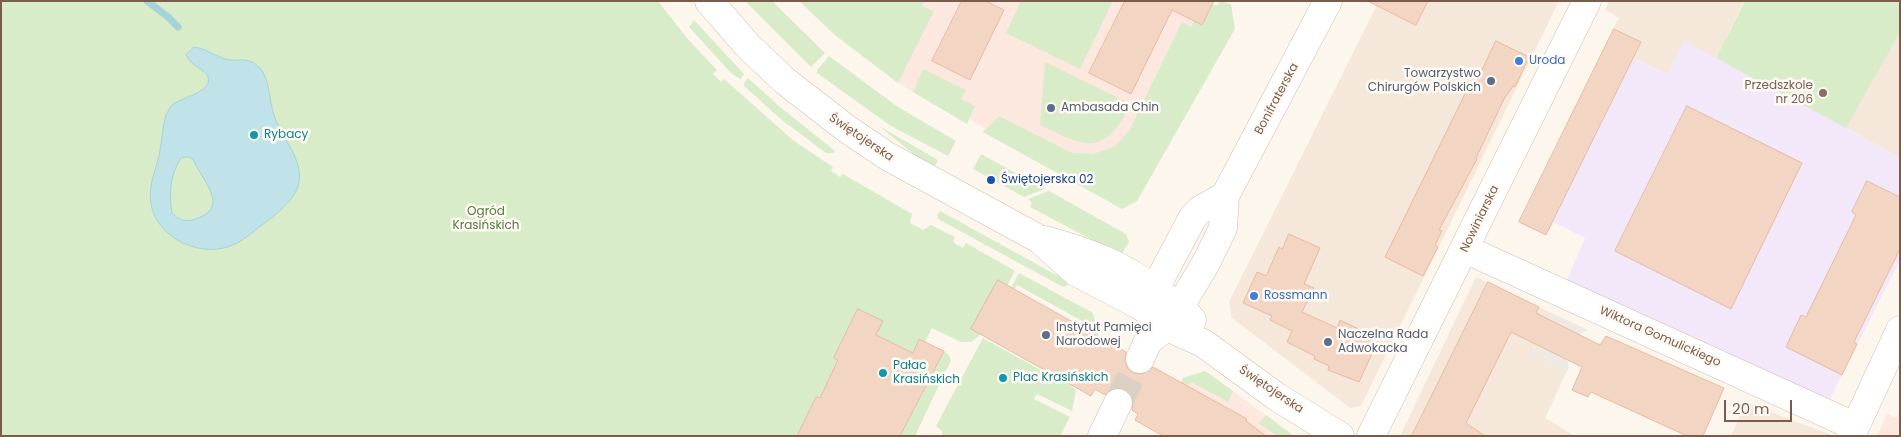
<!DOCTYPE html>
<meta charset="utf-8">
<style>
body{margin:0}
#map{position:relative;width:1901px;height:437px;overflow:hidden;background:#fdf6ec;font-family:Poppins,sans-serif}
canvas{display:block}
.frame{position:absolute;inset:0;border:2px solid #7a5c4d;pointer-events:none}
.scale{position:absolute;left:1724px;top:400px;width:68px;height:22px;box-sizing:border-box;border:2px solid #7a5c4d;border-top:0;padding-left:6px;font-size:15px;line-height:18px;white-space:nowrap;color:#7a5c4d;-webkit-text-stroke:4px #fffaf3;paint-order:stroke}
</style>
<div id="map">
<canvas width="1901" height="437"></canvas>
<div class="frame"></div>
<div class="scale">20 m</div>
</div>
<script>
const ctx = document.querySelector('canvas').getContext('2d');
ctx.lineJoin = 'round';
function paint(path, color) {
  ctx.fillStyle = color;
  ctx.fill(path, 'evenodd');
}
function strokePath(path, color, width, dash) {
  ctx.strokeStyle = color;
  ctx.lineWidth = width;
  ctx.lineCap = dash ? 'butt' : 'round';
  ctx.setLineDash(dash || []);
  ctx.stroke(path);
}
function label(font, color, halo, rows, align = 'center') {
  ctx.font = font + ' Poppins,sans-serif';
  ctx.lineWidth = 5;
  ctx.setLineDash([]);
  ctx.textBaseline = 'middle';
  ctx.strokeStyle = halo;
  ctx.fillStyle = color;
  for (const [text, x, y, turn = 0] of rows) {
    ctx.save();
    ctx.translate(x, y);
    ctx.rotate((+turn || 0) * Math.PI / 180);
    ctx.textAlign = isNaN(turn) ? turn : align;
    if (halo) ctx.strokeText(text, 0, 0);
    ctx.fillText(text, 0, 0);
    ctx.restore();
  }
}
const residential = new Path2D(`
 M1379 1H1559L1361 406 1350 408 1232 318 1229 302Z
 M1609 1H1744L1716 58 1667 74 1633 58 1546 235 1519 222 1619 18 1605 10Z
 M1900 33V158L1846 128Z
 M1476 277 1552 313 1531 356 1566 373 1545 418 1575 436H1400Z
 M1746 402 1786 418 1835 436H1731Z`);
const commercial = new Path2D(`
 M799 1H1214L1114 203 983 132 985 128 969 119 967 124 898 83 835 35Z
 M1205 371 1233 391 1294 436H1178L1160 425 1183 378Z
 M1899 412 1900 436H1877L1887 414 1896 418Z`);
const industrial = new Path2D(`
 M1552 313 1588 330 1579 335 1567 359 1569 367 1566 373 1531 356Z`);
const education = new Path2D(`
 M1745 1H1900V33L1846 128 1900 158V260L1827 405 1565 284 1585 238 1553 222 1633 58 1667 74 1684 41 1716 58Z`);
const green = new Path2D(`
 M1 1H658L686 37 717 70 713 74 721 82 724 79 794 141 833 167 831 171 840 177 843 174 912 214 910 223 923 230 931 225 955 237 953 242 963 248 966 243 1015 271 979 336 971 342H961L932 328 925 342 919 339 913 353 876 335 882 321 858 309 834 358 839 360 820 398 816 397 797 436H1Z
 M745 1H772L825 53 811 67Z
 M799 1H925L922 6 934 11 898 83 835 35Z
 M1021 1H1113L1080 69 1006 33Z
 M1220 1 1231 4 1235 29 1137 201 1122 209 983 132 999 116 1072 153 1093 154 1114 147 1129 131 1182 22 1191 27 1194 21 1202 25 1213 4 1217 6Z
 M1745 1H1900V33L1846 128 1716 58Z
 M694 20 744 74 740 79 730 72 689 27Z
 M829 56 898 107 956 141 948 156 891 126 817 73V70Z
 M1045 62 1131 104C1104 157 1086 148 1040 125Z
 M923 69 966 90 961 99 975 106 967 124 913 92Z
 M748 78 780 107 835 151 834 153H826L783 121 744 86V83Z
 M879 126 938 160 935 166 915 155Z
 M981 154 1045 189 1024 197 973 169Z
 M1049 191 1126 234 1129 242 1121 255 1030 207 1032 203 1028 199Z
 M940 211 1069 282 1067 286 1063 287 938 219 937 215Z
 M1019 273 1093 313 1099 337 1091 332 1093 327 1017 285 988 330Z
 M983 338 1055 378 1066 382 1076 390 1072 411 1037 394 1034 399 1070 417 1060 436H942V431L936 426Z
 M944 351 949 355 951 361 942 378 940 377 941 374 936 372 932 383 936 385 937 382 940 383 915 436 900 435Z
 M1205 371 1233 391 1228 402 1191 382 1187 386 1181 382 1183 378Z
 M1266 415 1294 436H1277L1259 423Z`);
const water = new Path2D(`
 M194 47C205 48 215 56 225 59 232 61 238 60 244 60 270 63 268 94 273 112 279 135 303 157 299 182 296 199 279 212 266 222 256 229 246 239 235 244 203 260 157 239 151 204 148 186 155 172 159 156 162 142 162 129 166 115 168 112 170 107 172 105 180 98 213 92 208 77 206 70 192 67 186 55ZM188 157 193 159C201 180 234 209 192 220 184 222 178 219 172 213 169 193 170 175 181 158Z`);
const stream = new Path2D(`
 M147 1 168 17 178 27`);
const building = new Path2D(`
 M962 1H986L1004 10 970 80 932 61Z
 M1125 1H1214L1202 25 1172 10 1131 94 1089 73Z
 M1368 1H1428L1416 25Z
 M1614 29 1641 42 1546 235 1519 222Z
 M1496 41 1529 57 1515 87 1513 86 1504 99 1476 158 1477 159 1439 230 1442 231 1435 245 1438 247 1423 276 1385 257 1464 96 1471 84 1474 86Z
 M1687 106 1802 163 1731 309 1615 251Z
 M1867 181 1900 197V249L1854 342 1857 344 1842 375 1786 347 1801 315 1806 317 1856 215 1852 212Z
 M1289 234 1320 248 1304 284 1314 288 1302 312 1337 328 1340 320 1365 332 1363 336 1377 343 1359 382 1328 370 1329 366 1314 359 1315 356 1287 342 1292 331 1270 320 1272 316 1243 303 1257 272 1266 276 1279 247 1282 249Z
 M998 280 1126 352 1125 361 1128 369 1133 373 1142 374 1153 367 1247 419 1246 421 1266 436H1163L1135 420 1138 414 1132 410 1133 401 1131 394 1125 389 1116 388 1105 395 1095 389 1091 396 971 329Z
 M1488 282 1539 307 1536 313 1600 345 1606 336 1724 388 1703 436H1687L1591 392 1588 397 1572 390 1582 367 1511 332 1466 423 1485 436H1412Z
 M858 309 883 321 876 335 913 353 919 339 944 351 900 436H797L816 397 820 398 838 360 834 358Z`);
const minorTunnel = new Path2D(`
 M1118 403 1140 359`);
const minor = new Path2D(`
 M709 1 748 46 785 81 847 129 887 156 1039 239 1076 272 1141 306 1180 333 1203 343 1277 397 1340 436
 M1045 240C1092 253 1123 265 1163 295 1173 302 1184 309 1192 320
 M1465 249 1854 426
 M1148 305 1159 281 1193 217 1200 210 1225 196
 M1140 359 1148 341 1169 325 1207 261 1223 228 1225 196 1328 1
 M1102 436 1118 403
 M1371 436 1587 1
 M1851 436 1900 330`);
const markers = [
 [1519,61,5,"#3f7fe0"],
 [1491,81,5,"#5c6f8a"],
 [1823,93,5,"#8d6e63"],
 [1051,108,5,"#5c6f8a"],
 [254,135,5,"#0f9aa8"],
 [991,180,5,"#1a4fb4"],
 [1254,296,5,"#3f7fe0"],
 [1046,335,5,"#5c6f8a"],
 [1328,342,5,"#5c6f8a"],
 [883,373,5,"#0f9aa8"],
 [1003,378,5,"#0f9aa8"]
];
const shopNames = [
 ["Uroda",1529,61],
 ["Rossmann",1264,296]
];
const serviceNames = [
 ["Towarzystwo",1481,74,"right"],
 ["Chirurgów Polskich",1481,88,"right"],
 ["Ambasada Chin",1061,108],
 ["Instytut Pamięci",1056,328],
 ["Narodowej",1056,342],
 ["Naczelna Rada",1338,335],
 ["Adwokacka",1338,349]
];
const educationNames = [
 ["Przedszkole",1813,86],
 ["nr 206",1813,100]
];
const streetNames = [
 ["Bonifraterska",1277,99,-62],
 ["Świętojerska",861,138,34],
 ["Nowiniarska",1480,219,-64],
 ["Wiktora Gomulickiego",1660,337,24],
 ["Świętojerska",1271,390,34]
];
const cultureNames = [
 ["Rybacy",264,135],
 ["Pałac",893,366],
 ["Krasińskich",893,380],
 ["Plac Krasińskich",1013,378]
];
const transitNames = [
 ["Świętojerska 02",1001,180]
];
const parkNames = [
 ["Ogród",486,212],
 ["Krasińskich",486,226]
];
paint(residential, '#f5e8da');
paint(commercial, '#fde8e0');
paint(industrial, '#efe9e4');
paint(education, '#f3e8fa');
paint(green, '#d8ecc9');
paint(water, '#bfe3e8');
strokePath(water, '#a5d3da', 1);
strokePath(stream, '#a5d3da', 7);
paint(building, '#f3d5c3');
strokePath(building, '#e6bba3', 1);
strokePath(minorTunnel, '#dcd0c4', 28, [28, 14]);
strokePath(minor, '#d1beb0', 29);
strokePath(minor, '#fff', 28);
for (const [x, y, r, color] of markers) {
  const dot = new Path2D();
  dot.arc(x, y, r, 0, 2 * Math.PI);
  ctx.fillStyle = color;
  ctx.fill(dot);
  strokePath(dot, '#fffaf3', 2);
}
label('12px', '#366cbe', '#fffaf3', shopNames, 'left');
label('12px', '#4e5e75', '#fffaf3', serviceNames, 'left');
label('12px', '#785e54', '#fffaf3', educationNames, 'right');
label('12px', '#7a5c4d', '#fffaf3', streetNames);
label('12px', '#0d838f', '#fffaf3', cultureNames, 'left');
label('12px', '#164399', '#fffaf3', transitNames, 'left');
label('12px', '#537a41', '#fffaf3', parkNames);
</script>
